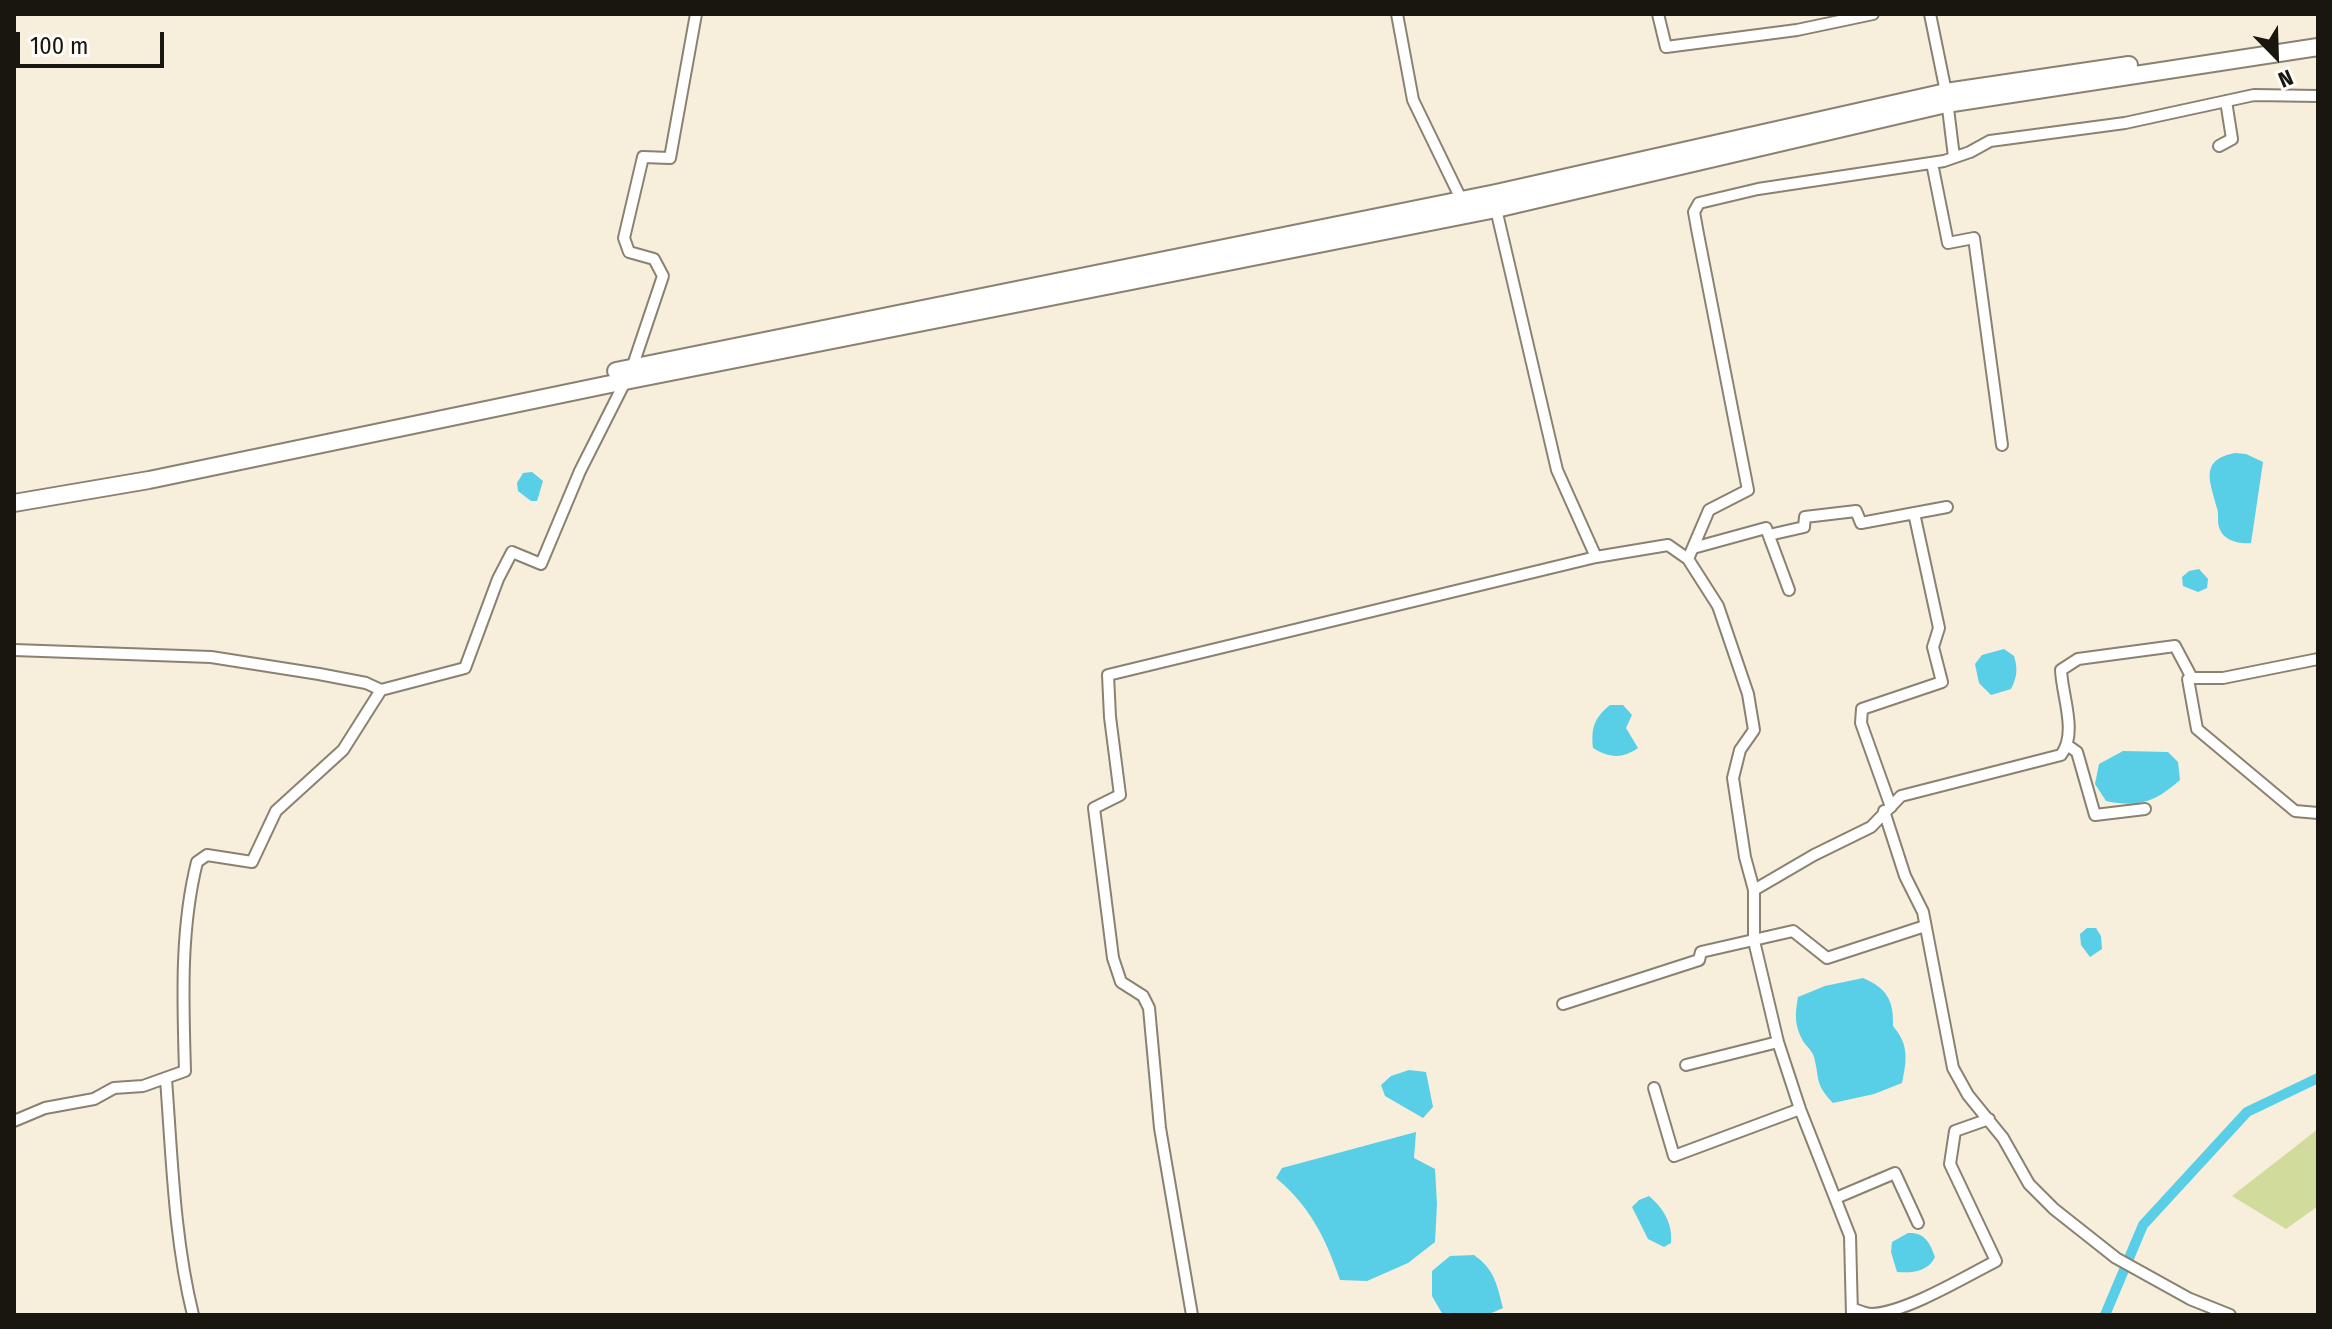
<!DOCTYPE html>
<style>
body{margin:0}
#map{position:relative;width:2332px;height:1329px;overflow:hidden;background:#f7eedc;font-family:"Fira Sans Condensed",sans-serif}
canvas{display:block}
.frame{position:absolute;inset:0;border:16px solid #19160f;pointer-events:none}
.north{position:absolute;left:2236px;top:16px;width:80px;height:80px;-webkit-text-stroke:6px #fefcf8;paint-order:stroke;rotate:157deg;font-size:22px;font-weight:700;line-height:32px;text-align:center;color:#19160f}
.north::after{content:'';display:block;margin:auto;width:28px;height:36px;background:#19160f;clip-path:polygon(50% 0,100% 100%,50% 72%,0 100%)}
.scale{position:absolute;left:16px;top:32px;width:148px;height:36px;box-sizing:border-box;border:4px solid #19160f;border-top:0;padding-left:10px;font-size:24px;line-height:28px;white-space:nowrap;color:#19160f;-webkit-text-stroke:6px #fefcf8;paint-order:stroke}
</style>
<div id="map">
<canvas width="2332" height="1329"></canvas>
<div class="frame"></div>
<div class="north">N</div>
<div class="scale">100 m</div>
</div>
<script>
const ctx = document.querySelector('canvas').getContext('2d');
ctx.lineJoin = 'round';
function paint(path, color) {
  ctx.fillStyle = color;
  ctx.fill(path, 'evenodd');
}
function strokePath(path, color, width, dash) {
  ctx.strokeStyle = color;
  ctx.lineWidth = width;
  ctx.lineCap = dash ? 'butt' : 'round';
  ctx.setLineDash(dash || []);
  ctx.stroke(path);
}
const green = new Path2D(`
 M2318 1129V1206L2286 1229 2232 1196Z`);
const water = new Path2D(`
 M2235 453 2246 454 2263 462 2251 543C2239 544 2223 541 2219 527 2217 521 2219 514 2217 508 2210 481 2199 460 2235 453Z
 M532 472 543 481 537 501H531L518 491 517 483 523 473Z
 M2199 569 2208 579 2207 588 2198 592 2183 586 2182 577 2189 571Z
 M2004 649 2014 656C2018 669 2017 677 2011 689L1991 695 1979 683 1975 664 1982 655Z
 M1610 705H1623L1632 715 1626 728 1638 748C1622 759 1609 758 1593 748 1591 728 1594 718 1610 705Z
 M2123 751 2168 752 2178 762 2180 780C2155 802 2139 808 2106 801L2095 784 2099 764Z
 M2087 928H2096L2101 936 2102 949 2090 957 2081 945 2080 934Z
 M1863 978C1887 988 1894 1001 1893 1026 1909 1045 1907 1059 1902 1083L1874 1094 1833 1103C1814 1083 1820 1079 1814 1057 1812 1050 1806 1046 1803 1041 1794 1025 1795 1014 1798 997L1825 986Z
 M1409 1070 1426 1072 1433 1107 1423 1118 1385 1096 1381 1085 1391 1076Z
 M1416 1132 1414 1158 1435 1169 1437 1204 1435 1242 1408 1263 1367 1281 1340 1280C1326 1239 1310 1206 1276 1178L1282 1168Z
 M1649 1196C1663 1208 1673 1223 1671 1243L1664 1247 1648 1239 1632 1207 1639 1200Z
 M1908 1233C1924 1232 1930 1242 1935 1257 1928 1272 1912 1273 1897 1272L1891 1252 1892 1242Z
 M1474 1255C1494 1269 1497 1284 1503 1308L1487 1315H1443L1432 1296V1271L1450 1256Z`);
const canal = new Path2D(`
 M2105 1315 2143 1225 2247 1112 2318 1078`);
const street = new Path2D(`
 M1397 14 1413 100 1463 203
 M1658 14 1666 47 1797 30 1873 14
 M1930 14 1946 92 1954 157
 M2219 146 2232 139 2226 101
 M1932 163 1948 243 1974 238 2002 445
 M1496 209 1557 470 1596 557
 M1769 535 1804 527 1805 517 1856 511 1861 523 1947 507
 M1693 548 1766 528 1789 590
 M1688 559 1709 510 1748 490 1698 234 1694 212 1699 203 1758 189 1944 161 1970 152 1990 141 2125 123 2254 95 2318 96
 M14 650 211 657 319 674 366 683 381 690
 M2188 679 2197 729 2295 811 2318 813
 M2067 745 2077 752 2095 815 2145 809
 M1891 807 1861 723 1862 709 1942 682 1933 647 1939 628 1914 513
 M1884 811 1905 876 1923 912 1953 1068 1968 1095 2003 1138 2029 1184 2054 1209 2116 1258 2190 1299 2230 1315
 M1754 890 1814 855 1871 827 1901 796 2061 755C2078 733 2062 696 2061 670L2078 659 2175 646 2192 678H2223L2318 659
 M1563 1004 1699 960 1701 952 1793 931 1827 958 1925 926
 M1686 1065 1778 1042
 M166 1079C172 1158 174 1238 193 1315
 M1654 1088 1674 1156 1800 1109
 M14 1121 45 1108 94 1099 114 1088 143 1086 185 1071C183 1001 180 930 197 862L207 855 252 862 276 811 343 750 381 690 465 668 498 579 512 552 541 564 580 471 632 368 663 276 654 259 629 252 624 238 643 157 670 158 696 14
 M1836 1198 1895 1173 1918 1223
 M1854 1309C1859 1311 1866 1314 1872 1314 1905 1313 1965 1277 1996 1261L1950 1164 1955 1131 1989 1119
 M1192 1315 1160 1128 1149 1008 1143 996 1121 982 1113 958 1094 808 1120 795 1110 717 1108 675 1596 557 1668 545 1688 559 1718 606 1748 694 1754 730 1740 750 1733 778 1745 857 1754 890V941L1778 1042 1800 1109 1850 1236 1852 1315`);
const primary = new Path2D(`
 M616 371 1496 193 1946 92 2129 65
 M14 503 149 480 625 381 1496 209 1946 104 2318 47`);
paint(green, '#d1db9c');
paint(water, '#58cee7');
strokePath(canal, '#58cee7', 10);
strokePath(street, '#8a8271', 14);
strokePath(primary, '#8a8271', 20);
strokePath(street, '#fff', 10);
strokePath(primary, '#fff', 16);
</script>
